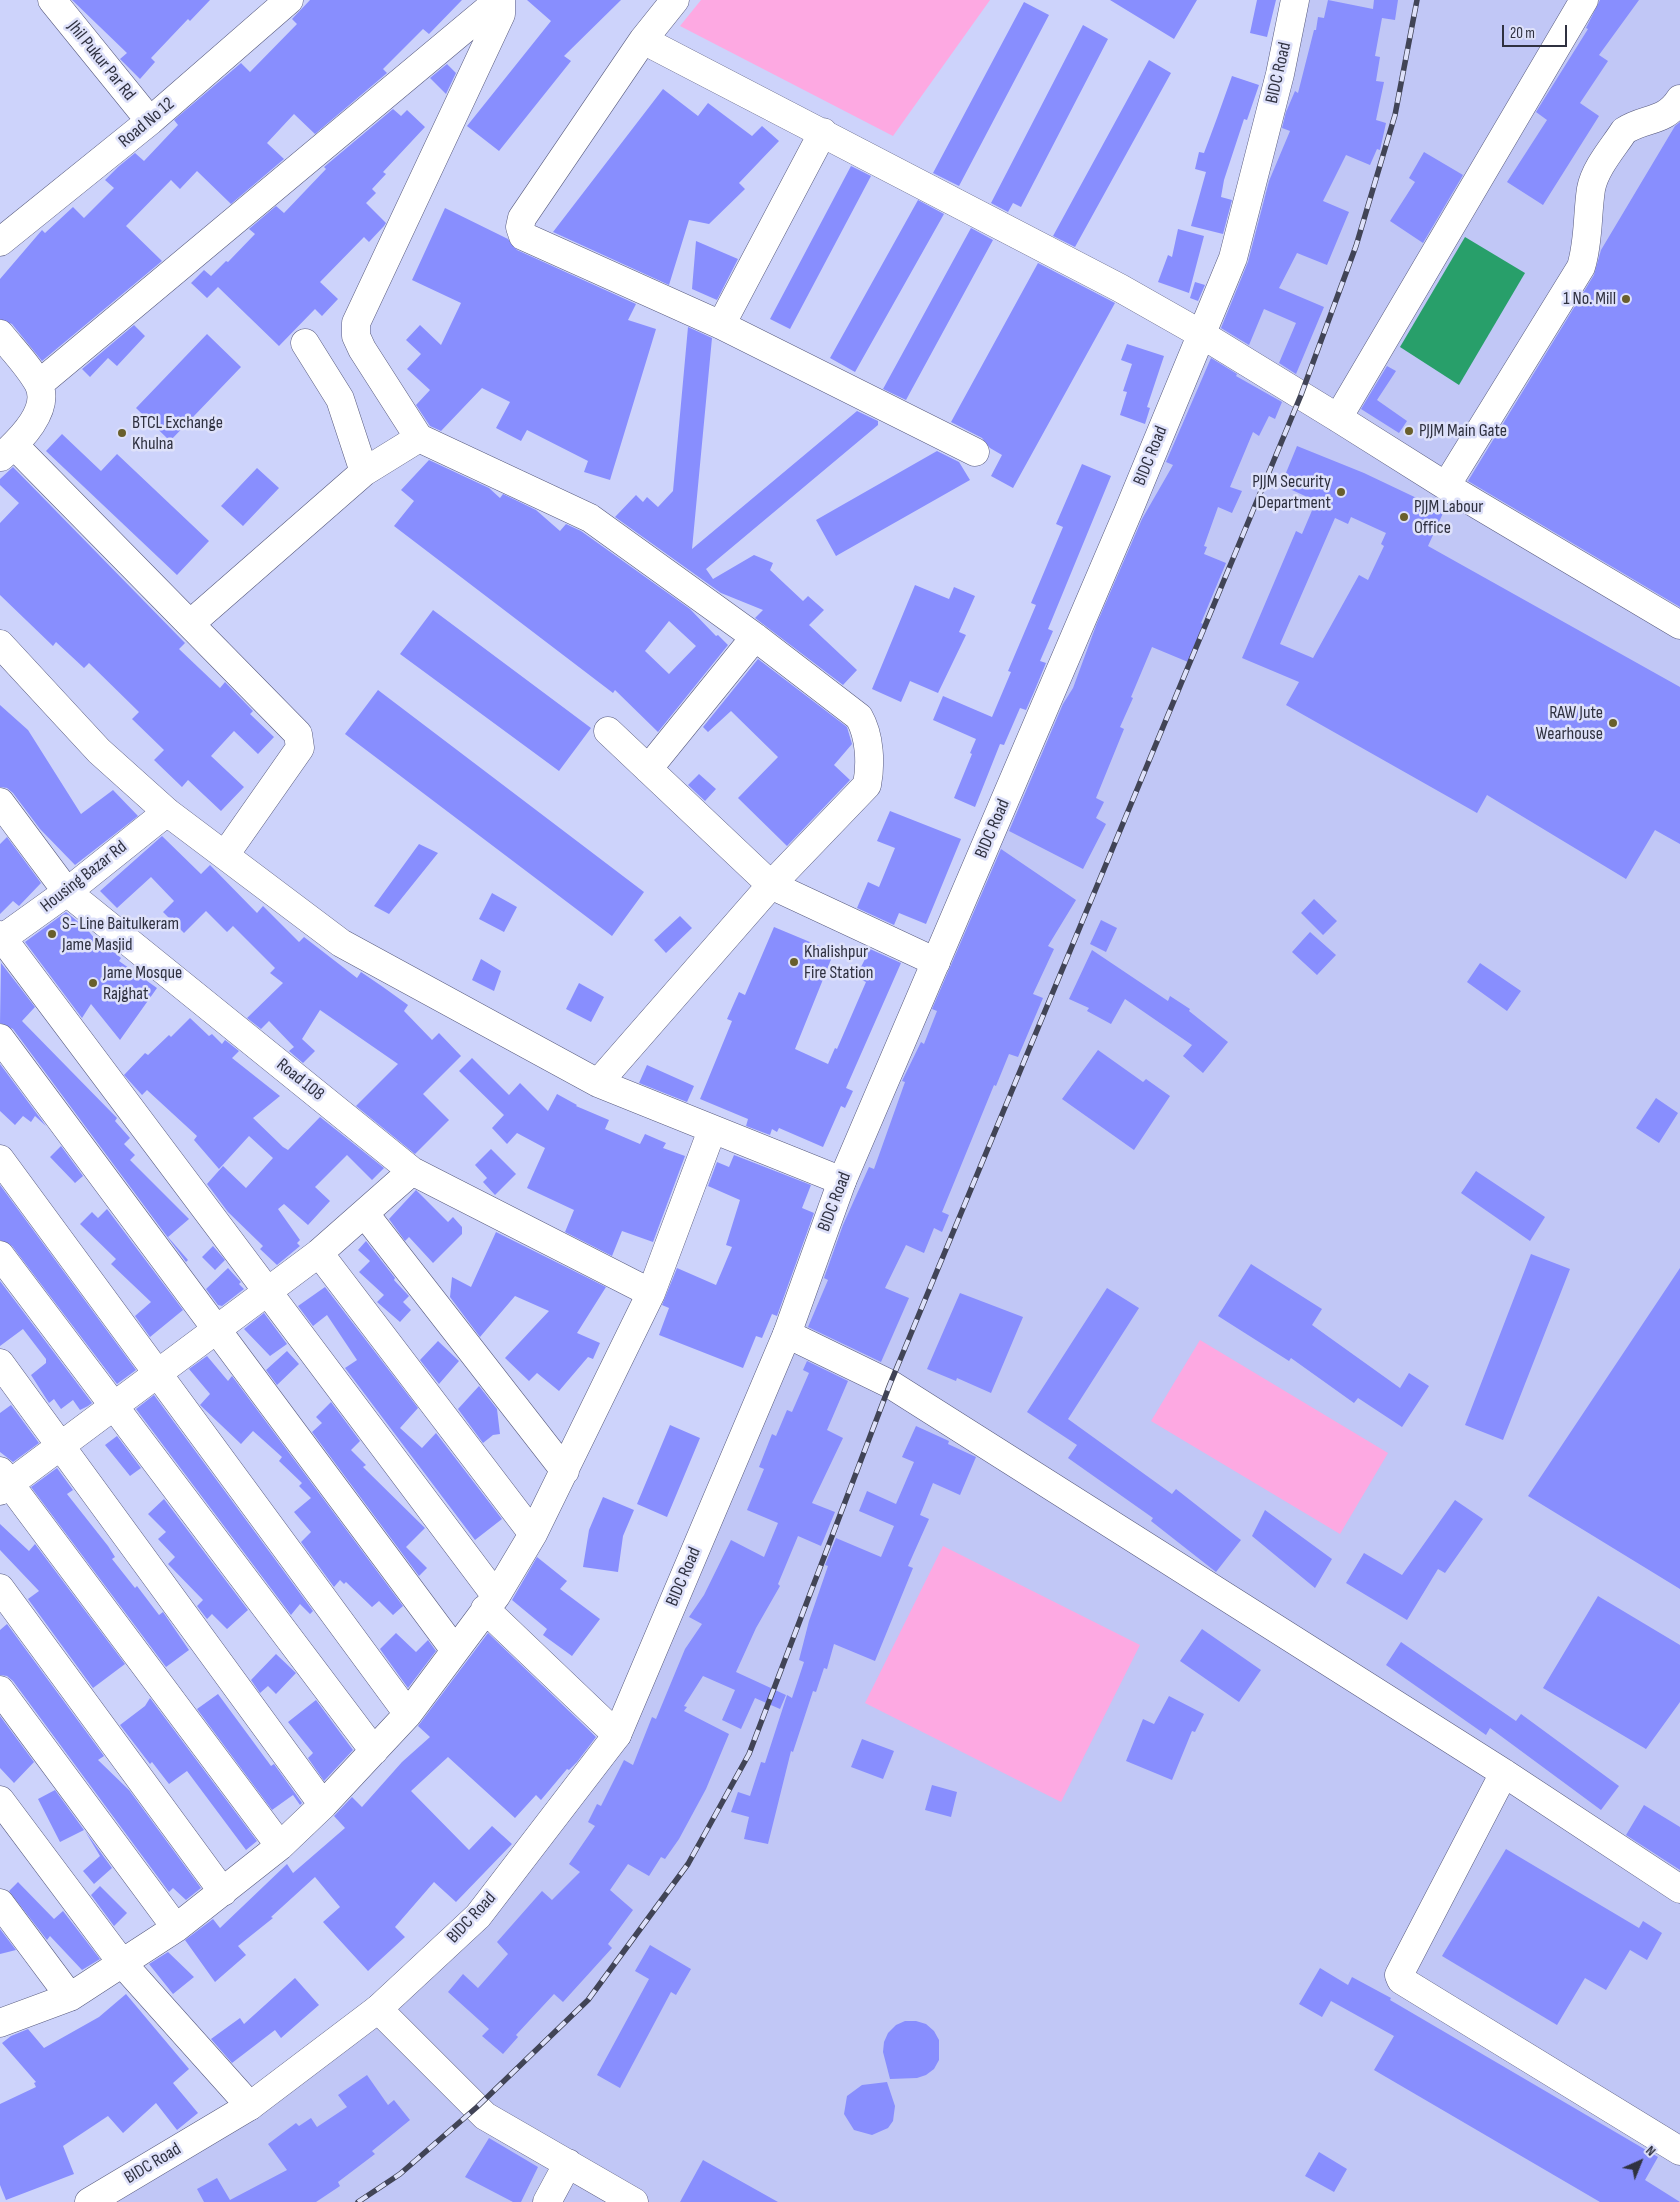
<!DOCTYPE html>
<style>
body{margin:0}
#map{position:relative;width:1680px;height:2202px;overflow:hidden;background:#cdd3fb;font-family:"Sofia Sans Condensed",sans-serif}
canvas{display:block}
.north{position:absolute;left:1615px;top:2137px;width:50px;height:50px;-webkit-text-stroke:4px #dee1fa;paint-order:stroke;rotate:44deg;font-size:14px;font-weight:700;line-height:20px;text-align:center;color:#2f3140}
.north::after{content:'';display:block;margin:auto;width:18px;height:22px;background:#2f3140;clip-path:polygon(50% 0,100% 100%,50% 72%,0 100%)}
.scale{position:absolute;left:1502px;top:25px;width:65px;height:22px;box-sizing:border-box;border:2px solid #2f3140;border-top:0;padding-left:6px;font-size:15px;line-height:18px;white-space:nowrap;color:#2f3140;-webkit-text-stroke:4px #dee1fa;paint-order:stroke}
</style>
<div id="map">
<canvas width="1680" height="2202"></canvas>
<div class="north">N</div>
<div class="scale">20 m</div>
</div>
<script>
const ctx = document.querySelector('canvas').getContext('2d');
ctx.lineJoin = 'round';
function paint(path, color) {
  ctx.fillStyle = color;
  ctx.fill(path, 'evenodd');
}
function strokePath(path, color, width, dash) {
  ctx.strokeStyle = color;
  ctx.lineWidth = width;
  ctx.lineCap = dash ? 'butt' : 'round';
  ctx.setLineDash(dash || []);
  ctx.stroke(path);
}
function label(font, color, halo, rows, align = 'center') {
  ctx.font = font + ' "Sofia Sans Condensed",sans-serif';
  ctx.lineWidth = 5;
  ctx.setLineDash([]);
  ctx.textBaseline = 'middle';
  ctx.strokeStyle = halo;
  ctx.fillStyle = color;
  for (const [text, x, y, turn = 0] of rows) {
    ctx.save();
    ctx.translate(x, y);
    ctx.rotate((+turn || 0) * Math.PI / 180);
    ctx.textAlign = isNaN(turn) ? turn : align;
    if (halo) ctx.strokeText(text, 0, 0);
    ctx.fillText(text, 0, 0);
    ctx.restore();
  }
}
const built = new Path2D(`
 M1309 0H1680V2202H89L250 2106 478 1916 617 1735 1295 74Z`);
const green = new Path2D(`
 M701 0H990L893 136 680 26Z
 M1200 1340 1388 1453 1340 1534 1151 1421Z
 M943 1546 1140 1645 1061 1802 865 1703Z`);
const water = new Path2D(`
 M1465 237 1525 273 1459 385 1400 347Z`);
const building = new Path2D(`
 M72 0H210L190 21 188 19 151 58 155 62 140 79 120 59 127 53Z
 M310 0H462L429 34 423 29 383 69 387 73 315 134 294 114 267 143 284 159 231 204 197 171 180 189 171 180 126 226 162 261 42 361 12 324 0 319V279L42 230 45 233 73 207 84 218 114 188 105 180 118 167 135 153 144 161 178 125 174 120 241 63 250 72 297 24 292 19Z
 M527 0H621L564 56 571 61 499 151 467 126 551 21Z
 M1110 0H1197L1174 39Z
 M1257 0H1276L1267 37 1250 33Z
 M1328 0 1373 9 1374 0H1398L1395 20 1382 18 1375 56 1380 57 1376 81 1384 82 1376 120 1386 123 1380 150 1377 149 1370 165 1346 155 1323 201 1349 212 1327 265 1297 253 1279 288 1324 307 1296 374 1279 363 1296 323 1264 309 1249 345 1221 328 1248 262 1269 181 1290 131 1282 128 1286 112 1295 91 1298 93 1314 30H1316L1318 17 1324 18Z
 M1600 0H1639L1599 55 1608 61 1580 103 1599 116 1543 205 1507 182 1547 120 1536 112 1588 29 1586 28Z
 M1024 2 1049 15 959 186 933 173Z
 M1083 25 1108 39 1021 207 1013 203 1008 212 991 203Z
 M1149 60 1171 73 1075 247 1053 236Z
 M447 64 456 73 446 94 430 78Z
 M1232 76 1259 85 1247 120 1244 119 1224 180 1221 197 1232 200 1223 234 1191 226 1206 172 1195 169 1199 152 1204 153 1217 118Z
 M663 89 698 116 708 103 752 136 762 126 779 141 739 183 745 189 709 224 689 220 669 285 553 232Z
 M393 109 401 116 407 110 425 127 383 172 386 174 372 189 376 193 366 203 386 223 384 226 369 242 364 237 320 282 338 299 322 316 315 309 279 346 218 287 207 298 191 283 204 270 211 276 226 261 228 262 255 234 249 229 276 206 284 213 326 169 324 167Z
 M1680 122V607L1468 481 1594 275 1601 250 1675 126Z
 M1424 152 1463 175 1423 243 1390 221 1415 182 1409 178Z
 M851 166 871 176 790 329 770 319Z
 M918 200 944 214 855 372 830 358Z
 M445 208 508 239 517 250 636 304 628 320 656 329 610 480 584 472 588 461 527 430 521 441 496 428 510 402 482 388 441 431 430 426 416 405 430 390 407 369 421 354 406 340 420 325 441 345 461 303 412 280Z
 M971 228 993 240 906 400 883 389Z
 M1178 229 1204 236 1189 293 1158 282 1168 255 1172 257Z
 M696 241 738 259 717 300 692 289Z
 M1038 263 1115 303 1013 488 991 476 1002 455 990 448 982 438 951 422Z
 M1195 282 1205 285 1198 301 1190 298Z
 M134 325 145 336 117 366 108 358 90 377 82 369Z
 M688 327 712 338 692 549 857 411 878 421V425L706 569 713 579 754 555 773 563 770 570 803 601 808 596 824 610 809 625 857 670 843 685 755 618 763 610 721 593 615 517 636 495 643 502 647 497 658 507 673 491Z
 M207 334 241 367 170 441 136 408Z
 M1127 344 1164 356 1147 407 1150 408 1145 424 1120 415 1127 392 1123 391 1132 364 1121 360Z
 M1211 358 1237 374 1236 376 1282 402 1275 419 1269 416 1259 436 1253 432 1230 487 1242 491 1232 513 1218 507 1204 546 1207 547 1204 554 1226 563 1201 623 1203 624 1188 662 1152 647 1131 697 1133 698 1120 727 1124 729 1096 798 1104 802 1096 818 1106 824 1083 869 1009 831 1063 704 1073 688 1097 623 1142 519 1173 465 1166 462Z
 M1387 366 1396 371 1377 400 1407 421 1399 433 1361 409Z
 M62 434 101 471 117 454 209 541 177 575 46 451Z
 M1297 446 1364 473 1444 511 1428 546 1680 687V844L1655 830 1626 879 1487 795 1477 813 1286 705 1299 682 1242 658 1296 531 1302 534 1316 501 1281 485ZM1351 517 1386 533 1381 544 1384 546 1368 580 1359 575 1313 658 1280 644 1335 518 1348 524Z
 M937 451 959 462 970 480 836 556 816 520Z
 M429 460 489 488 500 498 503 494 536 510 560 531 566 524 581 531 690 609 716 636 718 635 728 645 658 732 615 690 613 693 394 526 414 501 401 490ZM669 621 696 646 669 674 645 651Z
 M1082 464 1111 476 1048 629 1053 631 1040 661 1046 663 1034 692 1026 710 1020 708 1004 745 1000 744 975 807 954 798 972 754 970 753 976 739 933 720 943 696 992 717 1011 672 1008 671 1036 605 1031 603 1063 527 1056 524Z
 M13 467 185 643 179 649 220 688 225 682 253 711 250 714 274 737 258 754 234 731 211 756 244 787 221 811 188 780 182 787 154 760 164 750 132 719 139 712 89 663 84 668 56 642 53 646 0 595V523L19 503 0 485V479Z
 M257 468 279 488 243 526 221 506Z
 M915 585 949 599 954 587 975 596 959 632 966 635 938 693 910 681 901 702 872 689Z
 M433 610 591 728 559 771 400 654Z
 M758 659 847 727 852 744 834 765 850 780 787 846 738 798 778 757 731 711 708 732 703 727Z
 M378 690 644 892 612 936 345 734Z
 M0 705 28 730 81 814 113 790 138 816 75 865 40 829 13 793 7 788 0 787Z
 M699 774 716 789 705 801 688 785Z
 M890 811 961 839 926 924 899 913 894 925 857 908 868 882 879 887 895 848 877 841Z
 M162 836 201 874 210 865 257 913 263 906 299 942 304 937 357 978 361 972 383 987 408 1005 404 1011 432 1040 439 1033 461 1056 423 1094 449 1120 415 1154 356 1106 398 1064 320 1010 302 1039 315 1051 303 1063 289 1051 294 1047 269 1021 261 1029 247 1018 283 983 270 973 275 968 233 926 227 932 206 911 184 933 163 912 174 901 151 877 117 908 100 891Z
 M7 837 41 883 19 906 13 901 0 914V844Z
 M419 844 438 853 389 914 374 906Z
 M1001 849 1076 900 1048 946 1054 949 1033 994 1043 998 1018 1057 1009 1054 996 1086 994 1085 942 1212 949 1215 942 1232 934 1228 924 1253 906 1245 885 1288 909 1298 881 1362 808 1327 828 1280 824 1278 843 1225 869 1167 874 1169 905 1082 902 1081 921 1042 924 1044 937 1011 932 1009Z
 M492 893 517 907 504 932 479 919Z
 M1314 899 1337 921 1323 935 1301 913Z
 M66 912 86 928 104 950 107 946 121 958 119 961 157 988 120 1040 91 1004 82 1018 25 942Z
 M680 916 692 928 666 953 654 940Z
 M1101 920 1117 928 1106 952 1090 944Z
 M774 927 834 952 795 1049 828 1064 835 1048 837 1049 866 982 856 977 870 949 901 963 846 1088 853 1091 845 1108 841 1106 823 1147 779 1128 777 1132 772 1129 770 1135 746 1126 748 1119 700 1099 732 1021 727 1019 739 992 745 995Z
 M1310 932 1336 955 1317 975 1292 952Z
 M1092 950 1168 1001 1170 996 1190 1009 1189 1011 1228 1042 1203 1073 1183 1056 1192 1045 1125 999 1111 1024 1087 1011 1089 1008 1069 999Z
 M481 959 501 971 494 991 472 980Z
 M1 963 35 1007 22 1021 117 1118 115 1121 130 1138 124 1144 135 1155 130 1160 189 1219 168 1237 188 1260 186 1262 13 1029 0 1023Z
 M1480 963 1521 991 1507 1011 1467 982Z
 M579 983 604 997 591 1022 566 1009Z
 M190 1018 209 1036 212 1034 222 1044 225 1040 239 1051 232 1058 280 1096 253 1118 283 1147 288 1150 320 1117 384 1168 372 1180 347 1155 315 1187 330 1201 308 1225 284 1204 278 1209 300 1240 297 1243 300 1246 277 1265 260 1249 263 1246 228 1212 207 1184 223 1166 246 1188 273 1158 249 1136 219 1169 194 1140 197 1136 147 1090 142 1095 124 1075 145 1053 148 1055 169 1035 171 1037Z
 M1098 1050 1143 1082 1146 1079 1170 1096 1134 1150 1062 1099Z
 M472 1058 509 1095 520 1083 548 1111 557 1094 577 1105 576 1106 609 1120 605 1129 640 1144 645 1134 666 1143 663 1148 685 1156 653 1242 622 1231 612 1256 565 1232 574 1210 527 1188 545 1148 517 1133 507 1144 492 1128 504 1115 459 1071Z
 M0 1064 46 1126 35 1116 31 1122 23 1116 15 1125 0 1111Z
 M647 1065 694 1086 687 1102 639 1083Z
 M1656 1098 1678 1113 1659 1143 1636 1128Z
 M61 1146 83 1176 75 1183 50 1157Z
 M491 1149 516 1174 495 1195 483 1182 487 1178 475 1165Z
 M734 1155 811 1185 802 1208 814 1213 777 1316 772 1314 762 1338 756 1336 743 1368 659 1335 669 1308 662 1305 677 1268 716 1285 732 1247 726 1245 740 1200 708 1186 717 1162 729 1167Z
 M1476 1171 1545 1217 1530 1241 1461 1193Z
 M0 1185 136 1370 117 1384 12 1246 0 1240Z
 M416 1190 448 1222 453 1217 462 1227V1234L433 1263 409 1237 405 1241 389 1219Z
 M107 1209 183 1310 150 1337 135 1316 151 1302 111 1264 116 1259 80 1224 92 1212 98 1218Z
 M496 1232 606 1287 577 1333 600 1343 593 1359 588 1357 559 1391 537 1373 529 1381 505 1358 549 1311 515 1296 480 1337 450 1297 452 1277 471 1287Z
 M366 1241 395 1278 394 1280 409 1296 403 1302 411 1310 400 1322 377 1302 384 1295 359 1272 370 1261 358 1250Z
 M213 1246 225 1260 215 1270 202 1257Z
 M1531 1254 1570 1269 1503 1440 1465 1425Z
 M1251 1264 1322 1309 1312 1325 1400 1388 1409 1373 1429 1386 1402 1427 1358 1398 1354 1403 1291 1358 1289 1361 1218 1316Z
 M228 1268 238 1279 241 1282 239 1284 244 1289 222 1306 218 1305 206 1289Z
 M1680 1268V1589L1528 1496Z
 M0 1281 92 1403 88 1406 80 1410 73 1400 61 1409 54 1399 49 1403 31 1375 46 1363V1359L23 1329 0 1346Z
 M325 1287 418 1408 400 1428 422 1448 436 1433 502 1519 475 1540 345 1368 357 1360 327 1315 313 1326 298 1306Z
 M1107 1288 1139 1308 1068 1419 1172 1494 1176 1489 1241 1540 1216 1572 1151 1521 1153 1518 1068 1458 1077 1445 1027 1412Z
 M960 1293 1023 1317 991 1393 957 1378 956 1381 927 1369Z
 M264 1313 287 1344 270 1356 244 1329Z
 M438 1341 459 1361 439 1384 420 1360Z
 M287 1351 299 1364 277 1385 266 1370Z
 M207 1356 228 1381 232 1376 403 1606 393 1615 379 1601 372 1607 346 1582 344 1584 340 1580 334 1587 301 1542 311 1532 294 1512 311 1498 299 1486 302 1483 279 1461 282 1457 253 1431 241 1444 200 1405 210 1394 189 1369Z
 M807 1361 848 1381 827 1430 843 1438 812 1503 835 1512 821 1546 798 1536 778 1584 780 1586 756 1628 736 1672 786 1695 780 1709 755 1698 741 1729 722 1720 735 1690 703 1676 684 1706 687 1707 684 1711 729 1734 706 1789 679 1839 665 1859 661 1857 649 1876 628 1864 610 1890 633 1910 608 1944 612 1948 563 2002 554 1994 516 2035 518 2037 503 2054 482 2036 489 2029 448 1992 463 1974 478 1988 508 1954 497 1942 542 1891 552 1900 580 1872 569 1864 595 1826 588 1822 597 1804 601 1806 624 1760 633 1765 652 1717 656 1719 685 1649 702 1624 689 1617 704 1595 731 1540 764 1557 778 1523 747 1510 764 1469 759 1467 772 1434 776 1436 787 1410 792 1412 809 1373 803 1370Z
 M479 1386 497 1409 500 1434 493 1435 483 1443 458 1409Z
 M154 1395 313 1611 310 1614 300 1604 291 1615 136 1409Z
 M331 1402 360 1441 351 1450 366 1465 363 1467 425 1528 406 1547 427 1568 419 1576 312 1432 322 1423 316 1417Z
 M11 1405 39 1443 13 1462 0 1452V1413Z
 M670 1425 700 1438 667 1517 637 1504Z
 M916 1426 949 1441 948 1444 976 1457 960 1495 933 1483 920 1515 929 1519 908 1566 913 1568 875 1661 834 1644 827 1669 824 1668 816 1692 813 1691 793 1752 791 1751 768 1844 744 1839 749 1817 731 1812 738 1792 750 1796 761 1762 765 1763 787 1695 792 1698 804 1662 799 1660 809 1621 828 1566 825 1565 836 1538 881 1557 894 1526 859 1511 867 1491 896 1504 914 1462 902 1457Z
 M117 1436 141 1468 130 1476 105 1445Z
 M57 1468 73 1490 67 1494 108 1546 115 1557 112 1559 135 1588 137 1586 159 1615 163 1612 189 1650 166 1667 31 1487Z
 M603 1497 634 1510 623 1536 618 1572 583 1567 589 1530Z
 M164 1499 248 1610 227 1629 212 1614 207 1619 197 1606 203 1600 168 1564 175 1557 158 1539 166 1532 148 1514Z
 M1455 1500 1483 1519 1445 1573 1438 1569 1407 1620 1346 1583 1364 1553 1402 1575Z
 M1265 1510 1332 1559 1315 1588 1252 1536Z
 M0 1524 29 1551 35 1544 125 1664 93 1688 28 1599 39 1591 0 1550Z
 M537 1557 567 1581 560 1589 600 1619 572 1656 543 1635 547 1629 512 1600Z
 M1598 1596 1680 1645V1702L1646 1749 1543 1688Z
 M7 1624 104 1756 98 1760 129 1790 201 1888 186 1900 173 1888 169 1892 13 1681 7 1676 0 1675V1630Z
 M1202 1629 1261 1670 1239 1702 1180 1661Z
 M396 1633 416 1652 428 1640 436 1651 408 1688 380 1649Z
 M488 1633 596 1737 577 1762 569 1770 567 1769 541 1800 536 1795 515 1818 448 1757 411 1791 469 1850 492 1826 512 1844 456 1902 434 1882 395 1927 405 1937 368 1971 323 1922 340 1907 315 1877 271 1917 273 1918 238 1946 246 1955 215 1982 185 1940 213 1919 220 1928 287 1864 293 1873 345 1828 334 1816 352 1797 362 1807 402 1762 430 1737 418 1726Z
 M1401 1642 1516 1721 1521 1714 1619 1786 1601 1810 1490 1728 1486 1735 1386 1665Z
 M276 1654 296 1673 276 1694 268 1686 260 1693 251 1680Z
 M218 1694 271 1766 274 1764 302 1803 300 1805 293 1795 272 1810 197 1709Z
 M1169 1696 1204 1714 1195 1732 1192 1731 1172 1780 1126 1761 1143 1719 1154 1724Z
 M150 1698 257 1841 246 1850 187 1771 169 1784 152 1762 150 1764 120 1725 145 1706Z
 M316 1700 353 1750 324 1781 308 1758 313 1753 288 1722Z
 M0 1716 34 1762 14 1783 0 1768Z
 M862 1739 894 1751 883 1779 851 1767Z
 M932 1785 957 1792 951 1817 925 1810Z
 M55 1790 84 1830 60 1842 38 1799Z
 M1644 1805 1680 1827V1870L1626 1835Z
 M85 1831 112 1868 94 1884 83 1871 100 1856Z
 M1506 1849 1639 1928 1643 1921 1662 1933 1647 1960 1630 1950 1606 1990 1585 1978 1557 2025 1442 1956Z
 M18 1882 54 1919 63 1911 100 1959 82 1970 50 1936 47 1940 9 1891Z
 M100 1886 127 1913 114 1926 91 1895Z
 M0 1929 16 1950 0 1954Z
 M650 1945 691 1969 676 1995 671 1992 620 2088 597 2075 649 1979 635 1971Z
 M168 1952 194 1977 173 1994 149 1964Z
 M1320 1968 1348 1985 1352 1977 1391 1998 1390 2000 1658 2157 1645 2180 1680 2202H1600L1374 2070 1394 2036 1331 2001 1322 2017 1299 2004Z
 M295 1978 319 2005 281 2038 275 2030 232 2063 211 2039 240 2018 244 2024Z
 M126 1994 189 2069 173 2083 198 2113 177 2130 156 2103 123 2133 108 2116 63 2146 74 2174 6 2200 0 2185V2104L36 2087 34 2083 36 2082 2 2043 11 2036 28 2029 44 2048 99 2017Z
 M905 2021H916L926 2024 934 2031 939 2040V2060L934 2069 926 2075 917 2078 890 2079 883 2052 884 2042 888 2033 896 2025Z
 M367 2075 388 2105 394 2100 410 2120 372 2151 375 2154 338 2182 340 2186 316 2202H204L197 2189 217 2178 230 2200 287 2170 268 2144 296 2123 299 2126 311 2118 317 2127 347 2107 338 2095Z
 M887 2082 895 2106 893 2121 888 2128 872 2135 854 2130 844 2114 847 2096 862 2085Z
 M489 2138 538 2167 521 2202H513L465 2177Z
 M1319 2152 1347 2169 1334 2192 1305 2176Z
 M703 2160 778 2202H680Z`);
const minor = new Path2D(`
 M52 0 150 121
 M643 40 675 0
 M0 242 150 121 289 0
 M721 325 823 132
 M0 334C12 349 28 365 38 383 52 409 19 441 1 457
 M305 343 340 399 364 472
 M39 384 499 0
 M1338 418 1584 0
 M419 438 362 349 356 336V323L501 14V1
 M14 445 298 734 300 748 225 855
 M975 452 721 325 523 236 520 227 522 218 643 40 1120 288 1201 334 1338 418 1446 486 1680 625
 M1446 486 1581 267C1589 241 1587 215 1591 189 1595 168 1613 148 1624 131 1645 117 1665 123 1680 99
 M190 624 364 472 419 438 590 518 755 637 859 717C870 736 871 764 867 785L771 885 598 1083
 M0 644 99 751 167 812 341 943 598 1083 842 1181
 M608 731 771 885 936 962
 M648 769 755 637
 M0 802 67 892 412 1171 651 1293
 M0 935 496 1596
 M0 940 67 892 167 812
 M0 1038 454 1649
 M0 1159 408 1714
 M365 1214 565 1471
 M319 1253 533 1534
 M0 1255 374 1751
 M787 1334 890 1384 1504 1773 1680 1889
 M0 1363 323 1805
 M0 1471 280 1846
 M0 1491 319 1253 412 1171
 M0 1588 223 1892
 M485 1609 617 1735
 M0 1690 176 1928
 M1504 1773 1399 1975 1401 1980 1680 2151
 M0 1800 122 1963 250 2106
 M0 1903 70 1997
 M378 2009 485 2116 634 2202
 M0 2023 70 1997 176 1928 280 1846 323 1805 408 1714 496 1596 533 1534 651 1293 712 1130
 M547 2202 568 2163`);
const major = new Path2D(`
 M89 2202 250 2106 378 2009 478 1916 617 1735 787 1334 842 1181 1128 512 1233 258 1280 74 1295 0`);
const rail = new Path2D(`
 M358 2202 400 2174 477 2107 588 2000 688 1864 749 1754 890 1384 1301 395 1356 246 1395 115 1417 0`);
const markers = [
 [1626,299,5,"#695f2c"],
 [1409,431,5,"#695f2c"],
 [122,433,5,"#695f2c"],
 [1341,492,5,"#695f2c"],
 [1404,517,5,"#695f2c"],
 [1613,723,5,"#695f2c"],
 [52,934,5,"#695f2c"],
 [794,962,5,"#695f2c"],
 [93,983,5,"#695f2c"]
];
const streetNames = [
 ["Jhil Pukur Par Rd",101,61,51],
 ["BIDC Road",1279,73,-77],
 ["Road No 12",147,123,-40],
 ["BIDC Road",1151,456,-68],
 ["BIDC Road",993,829,-67],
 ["Housing Bazar Rd",84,877,-38],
 ["Road 108",300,1080,39],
 ["BIDC Road",835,1202,-69],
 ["BIDC Road",684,1577,-67],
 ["BIDC Road",472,1918,-47],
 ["BIDC Road",153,2164,-31]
];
const poiNames = [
 ["1 No. Mill",1616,299,"right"],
 ["BTCL Exchange",132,423],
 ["Khulna",132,444],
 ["PJJM Main Gate",1419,431],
 ["PJJM Security",1331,482,"right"],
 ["Department",1331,503,"right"],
 ["PJJM Labour",1414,507],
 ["Office",1414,528],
 ["RAW Jute",1603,713,"right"],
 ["Wearhouse",1603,734,"right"],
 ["S- Line Baitulkeram",62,924],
 ["Jame Masjid",62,945],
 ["Khalishpur",804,952],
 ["Fire Station",804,973],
 ["Jame Mosque",103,973],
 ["Rajghat",103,994]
];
paint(built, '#c1c7f6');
paint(green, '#fda9e2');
paint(water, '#289f6a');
paint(building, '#888efe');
strokePath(minor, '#585b7e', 29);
strokePath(major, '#585b7e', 29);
strokePath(minor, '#fff', 28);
strokePath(major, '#fff', 28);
strokePath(rail, '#414456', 5.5);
strokePath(rail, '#dee1fa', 4, [11]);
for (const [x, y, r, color] of markers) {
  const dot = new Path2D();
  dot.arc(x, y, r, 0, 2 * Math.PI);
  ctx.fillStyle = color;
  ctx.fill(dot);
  strokePath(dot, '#dee1fa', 2);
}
label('18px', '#2f3140', '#dee1fa', streetNames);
label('18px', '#2f3140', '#dee1fa', poiNames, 'left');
</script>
